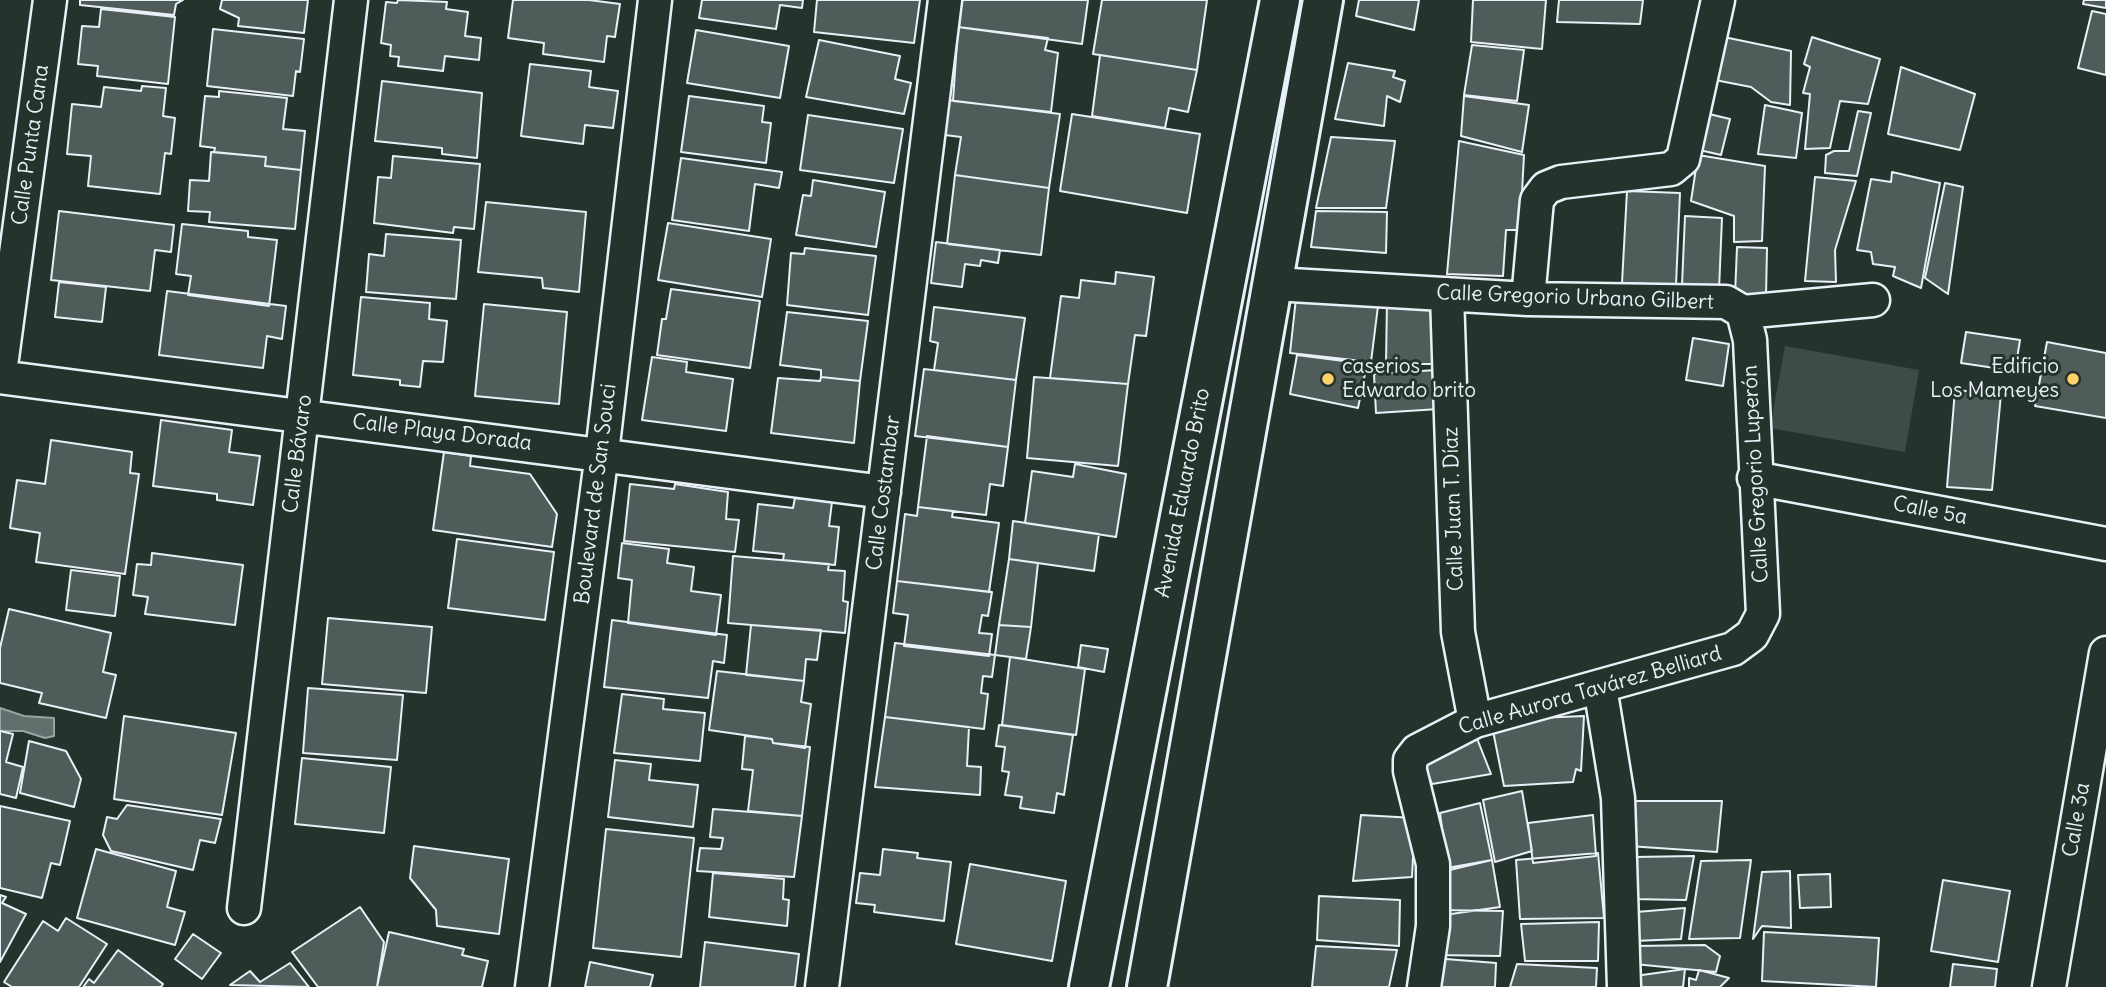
<!DOCTYPE html>
<meta charset="utf-8">
<style>
body{margin:0}
canvas{display:block;background:#26332d}
</style>
<canvas width="2106" height="987"></canvas>
<script>
const ctx = document.querySelector('canvas').getContext('2d');
ctx.lineJoin = 'round';
function paint(path, color) {
  ctx.fillStyle = color;
  ctx.fill(path, 'evenodd');
}
function strokePath(path, color, width, dash) {
  ctx.strokeStyle = color;
  ctx.lineWidth = width;
  ctx.lineCap = dash ? 'butt' : 'round';
  ctx.setLineDash(dash || []);
  ctx.stroke(path);
}
function label(font, color, halo, rows, align = 'center') {
  ctx.font = font + ' Delius,sans-serif';
  ctx.lineWidth = 6;
  ctx.setLineDash([]);
  ctx.textBaseline = 'middle';
  ctx.strokeStyle = halo;
  ctx.fillStyle = color;
  for (const [text, x, y, turn = 0] of rows) {
    ctx.save();
    ctx.translate(x, y);
    ctx.rotate((+turn || 0) * Math.PI / 180);
    ctx.textAlign = isNaN(turn) ? turn : align;
    if (halo) ctx.strokeText(text, 0, 0);
    ctx.fillText(text, 0, 0);
    ctx.restore();
  }
}
const green = new Path2D(`
 M1785 346 1919 370 1905 452 1770 428Z`);
const water = new Path2D(`
 M0 708 24 716 54 718V736L45 738 23 731H0Z`);
const building = new Path2D(`
 M80 0H183L176 4 174 15 80 5Z
 M222 0H308L304 33 238 26 239 18 220 9Z
 M398 0 447 2 446 9 468 12 465 36 481 38 479 60 445 56 443 71 398 66 399 57 390 56 391 45 381 43 386 2 397 3Z
 M513 0H589L620 4 615 37 607 36 604 62 543 54 544 43 508 38Z
 M702 0H803L802 8 780 5 776 29 699 18Z
 M817 0H920L914 43 814 32Z
 M961 0H1088L1082 44 958 27Z
 M1102 0H1207L1197 70 1093 54Z
 M1359 0H1419L1414 30 1356 16Z
 M1473 0H1546L1542 49 1471 42Z
 M1559 0H1643L1640 24 1557 22Z
 M2084 0H2106V8L2083 4Z
 M101 9 175 17 168 84 97 76 98 66 78 64 82 26 99 27Z
 M2092 11 2106 14V75L2078 68Z
 M958 27 1048 38 1045 50 1058 53 1051 112 953 101Z
 M213 29 304 39 300 72 296 71 293 96 207 86Z
 M696 30 789 46 780 98 687 83Z
 M1724 37 1791 51 1790 105 1771 102 1751 87 1715 80Z
 M1812 37 1880 59 1868 104 1840 101 1830 148 1805 149 1810 94 1803 93 1810 67 1804 64Z
 M819 40 900 56 895 79 911 83 904 114 806 97Z
 M1472 45 1524 50 1517 101 1464 95Z
 M1100 55 1197 70 1188 112 1169 108 1165 128 1092 116Z
 M1348 63 1395 71 1393 77 1405 81 1400 102 1387 96 1384 126 1335 119Z
 M530 64 591 71 589 87 618 91 613 128 585 125 583 144 521 136Z
 M1901 67 1975 94 1960 150 1888 134Z
 M382 81 482 93 477 158 442 154V148L375 141Z
 M142 86 166 88 163 116 175 118 171 154 165 153 160 194 88 186 91 156 67 154 72 104 101 107 104 87 141 91Z
 M219 91 287 98 283 129 305 131 301 170 265 166 266 157 214 152 215 148 200 146 205 96 219 97Z
 M689 96 764 106 762 122 771 123 766 163 681 152Z
 M1464 96 1529 105 1522 152 1461 136Z
 M948 100 1060 114 1049 188 955 175 961 137 945 135Z
 M1765 105 1802 113 1796 158 1758 154Z
 M1858 111 1871 113 1857 176 1825 173 1826 155 1834 151H1849Z
 M1705 113 1730 119 1721 155 1695 149Z
 M1072 114 1200 134 1187 213 1060 191Z
 M808 115 903 129 894 183 800 170Z
 M1331 137 1395 141 1386 208H1316Z
 M1459 141 1524 155 1520 230H1506L1503 276 1447 274Z
 M211 152 266 157 265 166 301 170 295 229 209 222 210 212 188 211 190 180 209 181Z
 M1698 155 1765 166 1762 241 1734 242V216L1691 201Z
 M393 156 480 164 474 229 454 227 453 233 374 223 378 177 391 178Z
 M681 158 782 172 779 188 755 184 749 231 672 220Z
 M1892 172 1940 183 1921 288 1893 276 1895 267 1873 264 1871 252 1857 250 1871 179 1891 182Z
 M955 175 1049 188 1041 255 947 244Z
 M1815 177 1856 181 1835 250 1836 282 1805 281Z
 M813 180 885 192 876 247 796 235 803 195 811 196Z
 M1945 183 1963 187 1948 294 1925 278Z
 M1627 191 1680 193 1676 285 1622 283Z
 M486 202 586 212 579 292 543 288 542 278 478 272Z
 M59 211 174 225 171 252 155 250 150 291 51 280Z
 M1316 211 1387 212 1386 253 1311 247Z
 M1685 216 1722 218 1719 290 1682 285Z
 M668 223 771 239 762 297 658 280Z
 M182 224 248 231V237L277 240 269 306 188 295 191 276 176 274Z
 M386 234 461 240 456 299 366 292 369 254 384 256Z
 M936 242 1000 250 998 263 981 260 980 266 965 264 962 287 931 283Z
 M1737 247 1767 248 1766 296 1735 295Z
 M805 248 876 256 868 315 787 305 791 253 804 254Z
 M1116 272 1154 277 1146 336 1135 335 1128 384 1050 378 1061 296 1079 298 1081 280 1115 284Z
 M59 282 106 287 102 322 55 317Z
 M671 289 760 301 750 368 657 355 662 319H666Z
 M1297 289 1379 298 1371 362 1290 353Z
 M167 291 286 306 282 339 267 336 263 368 159 355Z
 M361 297 430 303 429 319 447 321 443 362 423 361 420 387 400 385V380L353 375Z
 M1387 300H1440V364H1386Z
 M484 304 567 312 559 404 475 396Z
 M934 307 1025 318 1016 380 934 370 938 343 930 341Z
 M787 312 868 321 860 381 821 377V370L780 365Z
 M1966 332 2020 340 2015 371 1961 363Z
 M1693 338 1729 344 1723 386 1686 380Z
 M2047 342 2106 353V418L2035 406Z
 M1297 355 1367 364 1358 408 1290 394Z
 M652 357 687 362 686 372 733 379 726 431 642 420Z
 M924 369 1016 380 1008 447 915 436Z
 M1436 370 1439 409 1376 413 1374 374Z
 M821 377 860 381 854 443 771 433 778 378 820 381Z
 M1034 377 1128 384 1118 466 1027 458Z
 M1955 390 2001 394 1992 490 1947 487Z
 M161 420 232 430 229 452 260 456 253 505 217 500V494L153 486Z
 M927 436 1008 447 1003 486 990 484 986 515 918 507Z
 M51 440 132 452 130 473 139 474 125 574 36 562 40 533 10 528 17 480 45 484Z
 M444 452 471 456 470 466 530 474 557 514 552 547 433 530Z
 M1075 464 1126 474 1116 537 1025 523 1032 471 1073 477Z
 M630 484 674 489 675 484 728 492 726 519 739 520 735 552 624 541Z
 M795 498 832 502 829 526 839 527 835 565 783 560 784 554 753 551 758 504 793 508Z
 M918 507 953 511 952 517 999 523 989 592 897 581 905 514 917 516Z
 M1013 521 1099 534 1094 571 1009 559Z
 M457 539 554 552 545 620 448 608Z
 M622 543 669 549 667 563 694 567 691 591 721 595 716 635 628 623 632 580 618 578Z
 M152 553 243 565 235 625 145 614 148 597 133 595 137 564 151 565Z
 M733 556 829 564 828 570 845 571 843 601 848 602 845 633 728 623Z
 M1009 559 1038 563 1031 627 999 625Z
 M71 570 120 576 115 616 66 610Z
 M897 581 992 592 988 616 982 615 979 633 992 634 989 656 904 646 908 615 893 613Z
 M9 609 111 633 103 672 116 675 106 718 39 703 42 693 0 683V648Z
 M328 618 432 627 426 693 322 684Z
 M612 620 727 635 724 663 713 661 708 698 604 687Z
 M751 625 821 630 817 660 806 659 804 681 746 675Z
 M999 625 1031 627 1026 659 995 655Z
 M895 643 995 655 992 677 983 676 981 693 988 694 984 729 885 717Z
 M1081 645 1108 649 1104 672 1078 667Z
 M1010 657 1085 669 1076 735 1002 725Z
 M717 671 804 681 801 702 811 704 805 748 773 743 772 739 709 730Z
 M308 688 403 695 397 760 303 753Z
 M622 694 664 699 663 709 705 713 700 761 614 753Z
 M124 716 236 733 222 815 114 799Z
 M1584 716 1581 771 1576 769 1573 782 1504 786 1493 731 1513 719Z
 M885 717 969 727 967 766 981 767 980 795 875 787Z
 M999 725 1073 735 1064 795 1057 793 1054 813 1020 808 1022 797 1005 795 1009 772 1002 771 1005 747 996 746Z
 M0 731 13 734 6 762 23 767 16 798 0 794Z
 M745 736 772 739 773 743 810 747 802 816 748 811 753 770 742 769Z
 M1476 736 1491 774 1432 784 1421 755Z
 M29 741 66 751 81 779 74 807 20 793Z
 M302 758 391 767 384 833 295 824Z
 M615 760 651 764 649 780 698 785 693 827 608 817Z
 M1522 791 1532 851 1495 862 1483 800Z
 M1627 801H1722L1717 852 1628 846Z
 M1480 803 1492 860 1447 868 1440 813Z
 M127 805 221 819 215 843 200 840 193 870 111 851 103 835 107 817 117 819Z
 M0 806 70 821 60 865 51 863 42 898 0 888Z
 M713 809 802 816 794 877 697 871 700 848 721 849 723 838 710 837Z
 M1361 815 1415 818 1412 877 1353 881Z
 M1593 815 1596 856 1533 863 1528 823Z
 M606 829 694 838 681 957 593 948Z
 M414 846 509 859 499 934 437 926 436 910 410 878Z
 M96 849 176 871 167 907 185 912 175 945 77 918Z
 M883 849 918 853 917 858 951 862 944 921 874 912 875 905 856 903 860 873 880 875Z
 M1598 853 1604 918 1520 919 1516 860Z
 M1694 856 1686 900 1631 899 1634 857Z
 M1492 860 1500 907 1444 915 1441 872Z
 M1751 860 1740 938 1689 939 1701 861Z
 M970 864 1066 881 1052 961 956 944Z
 M1790 871 1791 928 1762 926 1753 939 1762 872Z
 M713 873 784 879 783 899 789 900 787 926 709 917Z
 M1830 874 1831 907 1800 908 1798 875Z
 M1943 880 2010 891 1998 962 1931 951Z
 M0 895 6 897 2 903 26 914 0 962Z
 M1319 896 1400 900 1399 946 1317 940Z
 M360 907 384 942 377 987H318L292 952Z
 M1685 908 1681 939 1634 941 1636 912Z
 M1435 910 1503 911 1500 956 1435 955Z
 M66 918 107 944 79 987H12L4 982 43 921 58 931Z
 M1599 922 1598 961H1525L1521 924Z
 M389 932 464 949 462 955 488 961 482 987H377Z
 M1764 932 1879 938 1876 987 1762 981Z
 M193 934 221 953 202 979 175 959Z
 M705 942 799 954 795 987H700Z
 M1705 945 1720 956 1716 972 1634 964V946Z
 M1316 946 1397 950 1389 987H1312Z
 M118 950 163 984 161 987H83L89 979 94 983Z
 M1433 958 1496 963 1495 987H1430Z
 M590 962 653 975 650 987H585Z
 M290 963 309 987 230 985 250 971 260 982Z
 M1517 964 1597 968 1596 987H1510Z
 M1953 964 1997 969 1995 987H1950Z
 M1685 969 1683 987H1634L1635 976Z
 M1699 970 1729 978 1720 987H1689V978L1696 980Z`);
const minor = new Path2D(`
 M1274 284 1528 299 1726 302 1743 312 1873 300
 M1447 294 1458 632 1475 721
 M1528 299 1537 200 1546 188 1561 182 1671 169 1683 159 1718 0
 M0 373 50 0
 M0 377 884 492
 M1754 478 2106 544
 M1600 687 1618 798 1624 987
 M244 908 351 0
 M532 987 602 453 655 0
 M822 987 945 0
 M1424 987 1433 926V864L1410 771V760L1417 751 1475 721 1733 649 1752 635 1763 614 1750 340 1743 312
 M2049 987 2106 653`);
const tertiary = new Path2D(`
 M1089 987 1280 0
 M1147 987 1323 0`);
const markers = [
 [1328,379,7,"#ffd166"],
 [2073,379,7,"#ffd166"]
];
const streetNames = [
 ["Calle Punta Cana",31,145,-82],
 ["Calle Gregorio Urbano Gilbert",1575,298,2],
 ["Calle Playa Dorada",442,433,7],
 ["Calle Bávaro",298,454,-83],
 ["Calle Gregorio Luperón",1756,474,-93],
 ["Calle Costambar",884,493,-83],
 ["Avenida Eduardo Brito",1183,493,-79],
 ["Boulevard de San Souci",596,494,-83],
 ["Calle Juan T. Díaz",1454,509,-92],
 ["Calle 5a",1930,511,11],
 ["Calle Aurora Tavárez Belliard",1590,691,-16],
 ["Calle 3a",2077,820,-80]
];
const poiNames = [
 ["caserios",1342,367],
 ["Edwardo brito",1342,391],
 ["Edificio",2059,367,"right"],
 ["Los Mameyes",2059,391,"right"]
];
paint(green, '#3e4b47');
paint(water, '#636f6d');
strokePath(water, '#98a3a5', 2);
paint(building, '#505c59');
strokePath(building, '#e8f1f8', 2);
strokePath(minor, '#e8f1f8', 37);
strokePath(tertiary, '#e8f1f8', 44);
strokePath(minor, '#26332d', 32);
strokePath(tertiary, '#26332d', 38);
for (const [x, y, r, color] of markers) {
  const dot = new Path2D();
  dot.arc(x, y, r, 0, 2 * Math.PI);
  ctx.fillStyle = color;
  ctx.fill(dot);
  strokePath(dot, '#26332d', 2.5);
}
label('21px', '#e8f1f8', '#26332d', streetNames);
label('21px', '#e8f1f8', '#26332d', poiNames, 'left');
</script>
